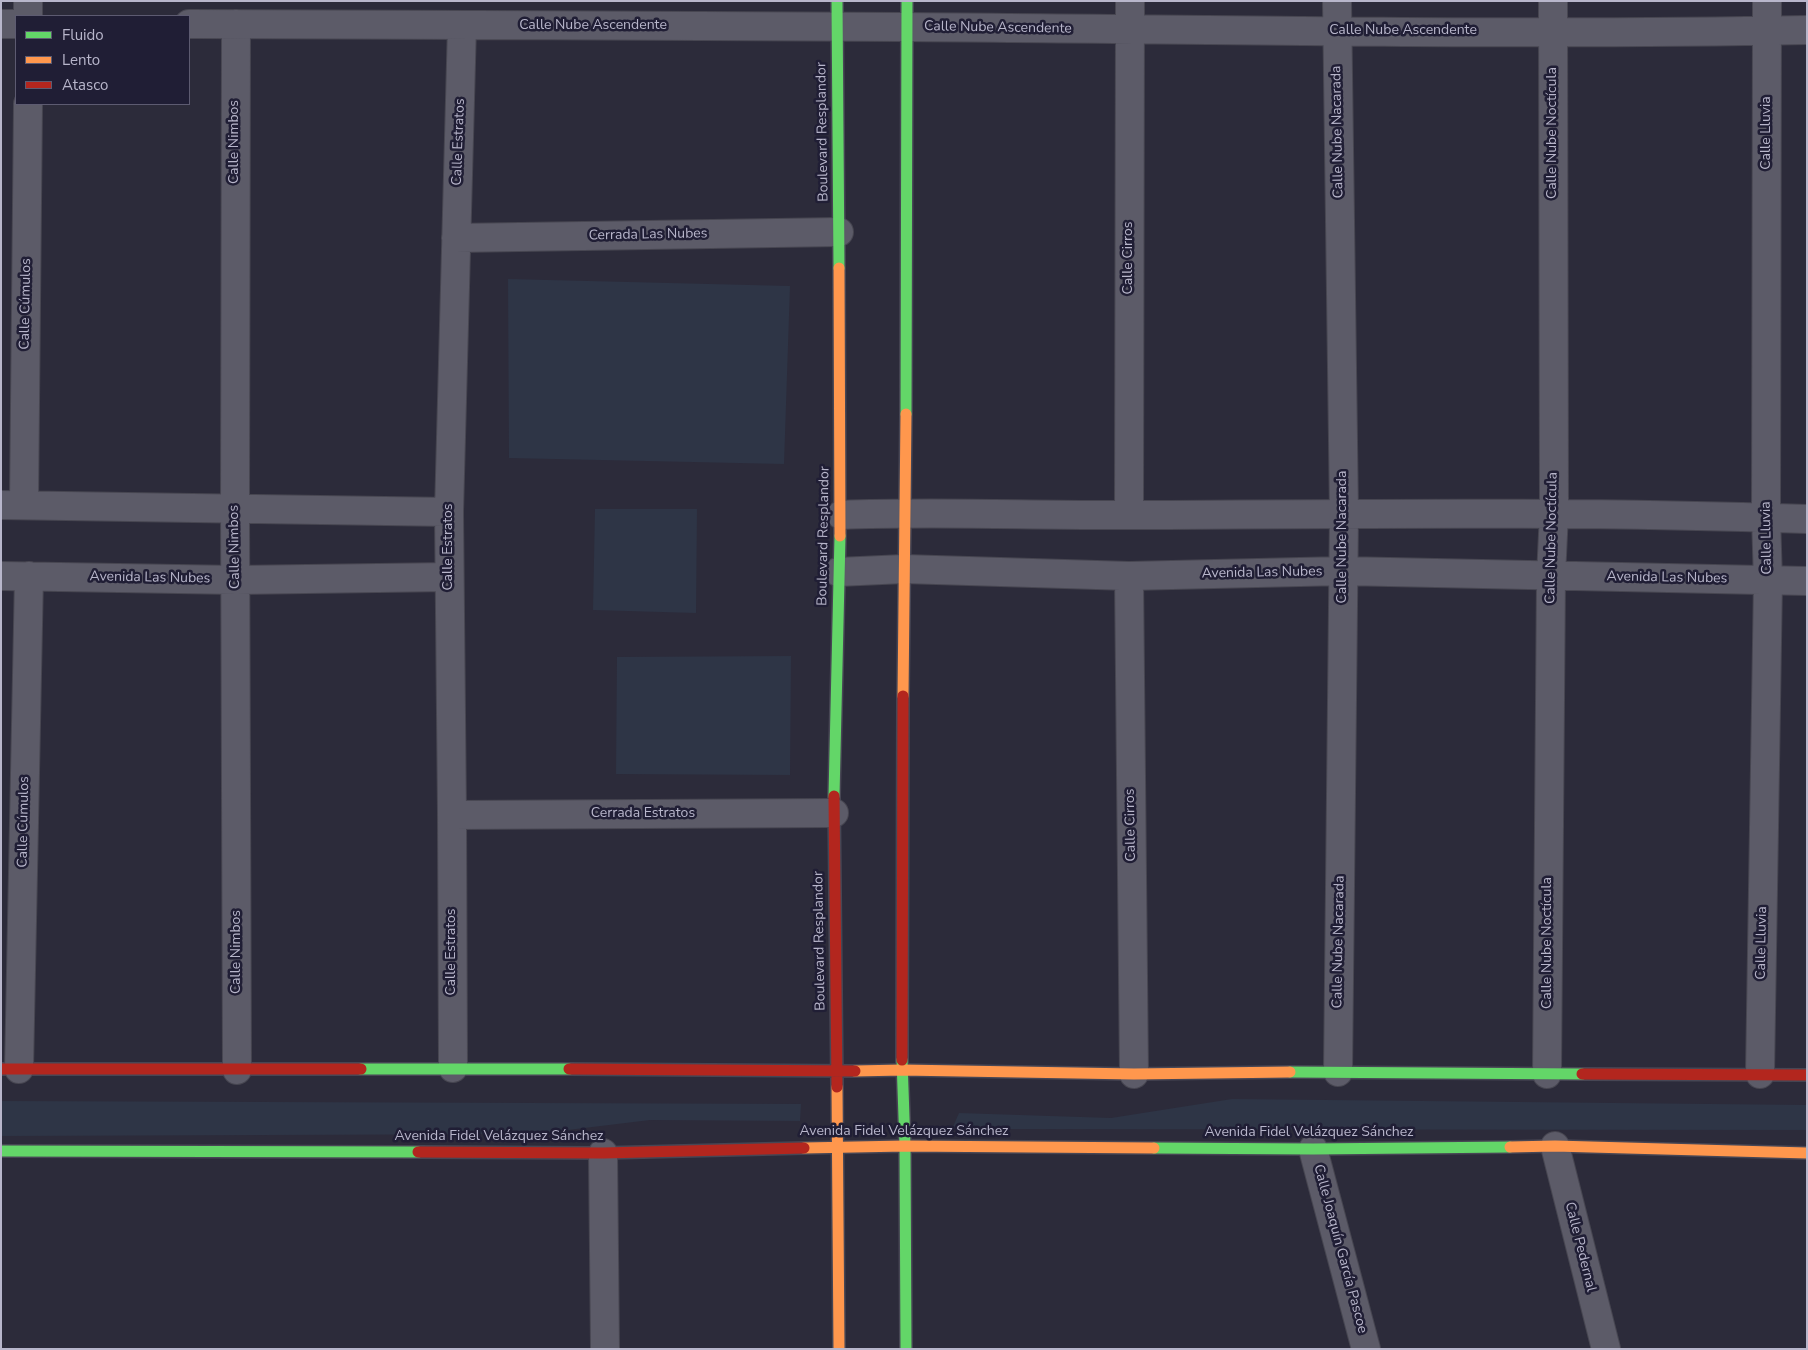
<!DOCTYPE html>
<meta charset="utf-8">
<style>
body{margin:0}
#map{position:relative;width:1808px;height:1350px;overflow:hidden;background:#2c2b3a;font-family:"Nunito Sans",sans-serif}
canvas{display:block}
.frame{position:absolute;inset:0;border:2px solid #b8b6cb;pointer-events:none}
.legend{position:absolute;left:15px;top:15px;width:175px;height:90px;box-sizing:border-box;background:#201e35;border:1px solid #5d5b71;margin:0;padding:6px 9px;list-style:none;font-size:15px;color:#b8b6cb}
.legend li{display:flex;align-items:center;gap:10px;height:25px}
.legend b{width:25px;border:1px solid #5d5b71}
</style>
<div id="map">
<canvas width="1808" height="1350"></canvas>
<div class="frame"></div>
<ul class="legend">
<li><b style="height:6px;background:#63d668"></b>Fluido</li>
<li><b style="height:6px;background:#ff974d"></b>Lento</li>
<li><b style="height:6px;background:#b3261e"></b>Atasco</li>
</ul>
</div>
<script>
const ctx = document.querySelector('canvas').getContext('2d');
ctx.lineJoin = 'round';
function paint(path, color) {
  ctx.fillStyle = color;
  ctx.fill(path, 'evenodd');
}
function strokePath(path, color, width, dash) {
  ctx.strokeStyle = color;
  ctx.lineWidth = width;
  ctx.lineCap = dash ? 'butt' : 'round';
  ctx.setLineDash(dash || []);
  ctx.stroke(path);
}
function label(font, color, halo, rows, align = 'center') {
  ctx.font = font + ' "Nunito Sans",sans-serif';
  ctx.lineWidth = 5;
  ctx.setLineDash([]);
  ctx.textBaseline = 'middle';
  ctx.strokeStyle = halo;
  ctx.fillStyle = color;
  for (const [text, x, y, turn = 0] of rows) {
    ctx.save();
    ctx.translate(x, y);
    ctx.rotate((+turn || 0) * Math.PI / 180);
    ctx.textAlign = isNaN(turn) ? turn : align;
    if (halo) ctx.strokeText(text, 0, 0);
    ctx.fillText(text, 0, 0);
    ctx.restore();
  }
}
const green = new Path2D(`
 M508 279 790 286 784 464 509 458Z
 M595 509H697L696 613 593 610Z
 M791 656 790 775 616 774 617 657Z
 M1232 1099 1807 1105V1130L952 1129 959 1113 1111 1118Z
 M1 1101 801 1104 800 1121 650 1120 535 1134 1 1136Z`);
const street = new Path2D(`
 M28 1V16
 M1337 1 1344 514 1338 1072
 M1 24H16
 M189 24C427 25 666 25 904 27 1205 29 1506 36 1807 30
 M236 24 235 509 237 1070
 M456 238 839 232
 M24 504 28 104
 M1 505 449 512
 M841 515C940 511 1038 516 1137 515 1360 514 1584 511 1807 519
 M1129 515 1130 1
 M838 572 904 569 1129 576 1343 571 1807 581
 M1 576 236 580 449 577
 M1129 576 1134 1074
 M452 815 834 813
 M453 1068 452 815 449 512 462 25
 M19 1069 29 576
 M1547 1074 1551 576 1554 513 1553 1
 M1760 1074 1768 581 1766 517 1767 1
 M1555 1146 1606 1349
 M1313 1149 1366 1349
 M603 1153 605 1349`);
const fast = new Path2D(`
 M837 1 839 268
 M906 414 907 1
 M834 796 840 536
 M902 1060 905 1146 906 1349
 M361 1069H569
 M1290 1072 1582 1074
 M1154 1148 1313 1149 1510 1147
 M1 1151 418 1152`);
const slow = new Path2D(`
 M839 268 840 536
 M903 696 906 414
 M855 1071 902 1070 1134 1074 1290 1072
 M837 1087 839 1349
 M1510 1147 1555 1146 1807 1153
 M804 1148 905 1146 1154 1148`);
const jam = new Path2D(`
 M834 796 837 1087
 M902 1060 903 696
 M1 1069H361
 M569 1069 855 1071
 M1582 1074 1807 1075
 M418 1152 603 1153 804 1148`);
const streetNames = [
 ["Calle Nube Ascendente",593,26],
 ["Calle Nube Ascendente",998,28,1],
 ["Calle Nube Ascendente",1403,31],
 ["Boulevard Resplandor",823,132,-91],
 ["Calle Nube Nacarada",1338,132,-91],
 ["Calle Nube Noctícula",1553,133,-90],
 ["Calle Lluvia",1767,133,-90],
 ["Calle Nimbos",235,142,-90],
 ["Calle Estratos",459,142,-88],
 ["Cerrada Las Nubes",648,235,-1],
 ["Calle Cirros",1129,258,-90],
 ["Calle Cúmulos",26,304,-89],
 ["Boulevard Resplandor",824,536,-89],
 ["Calle Nube Nacarada",1343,537,-90],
 ["Calle Nube Noctícula",1552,538,-89],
 ["Calle Lluvia",1767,538,-91],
 ["Calle Nimbos",235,547,-91],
 ["Calle Estratos",449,547,-90],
 ["Avenida Las Nubes",1262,573,-1],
 ["Avenida Las Nubes",150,578,1],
 ["Avenida Las Nubes",1667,578,1],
 ["Cerrada Estratos",643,814],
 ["Calle Cúmulos",24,822,-89],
 ["Calle Cirros",1131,825,-91],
 ["Boulevard Resplandor",820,941,-91],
 ["Calle Nube Nacarada",1339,942,-89],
 ["Calle Nube Noctícula",1548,943,-90],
 ["Calle Lluvia",1762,943,-89],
 ["Calle Nimbos",237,952,-90],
 ["Calle Estratos",452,952,-90],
 ["Avenida Fidel Velázquez Sánchez",904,1132],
 ["Avenida Fidel Velázquez Sánchez",1309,1133],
 ["Avenida Fidel Velázquez Sánchez",499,1137],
 ["Calle Pedernal",1580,1247,76],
 ["Calle Joaquín García Pascoe",1340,1249,75]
];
paint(green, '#2e3546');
strokePath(street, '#474651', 30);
strokePath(fast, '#474654', 14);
strokePath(slow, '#474654', 14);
strokePath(jam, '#474654', 14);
strokePath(street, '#5c5b68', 28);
strokePath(fast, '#63d668', 11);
strokePath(slow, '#ff974d', 11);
strokePath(jam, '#b3261e', 11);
label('14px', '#b8b6cb', '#201e35', streetNames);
</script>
